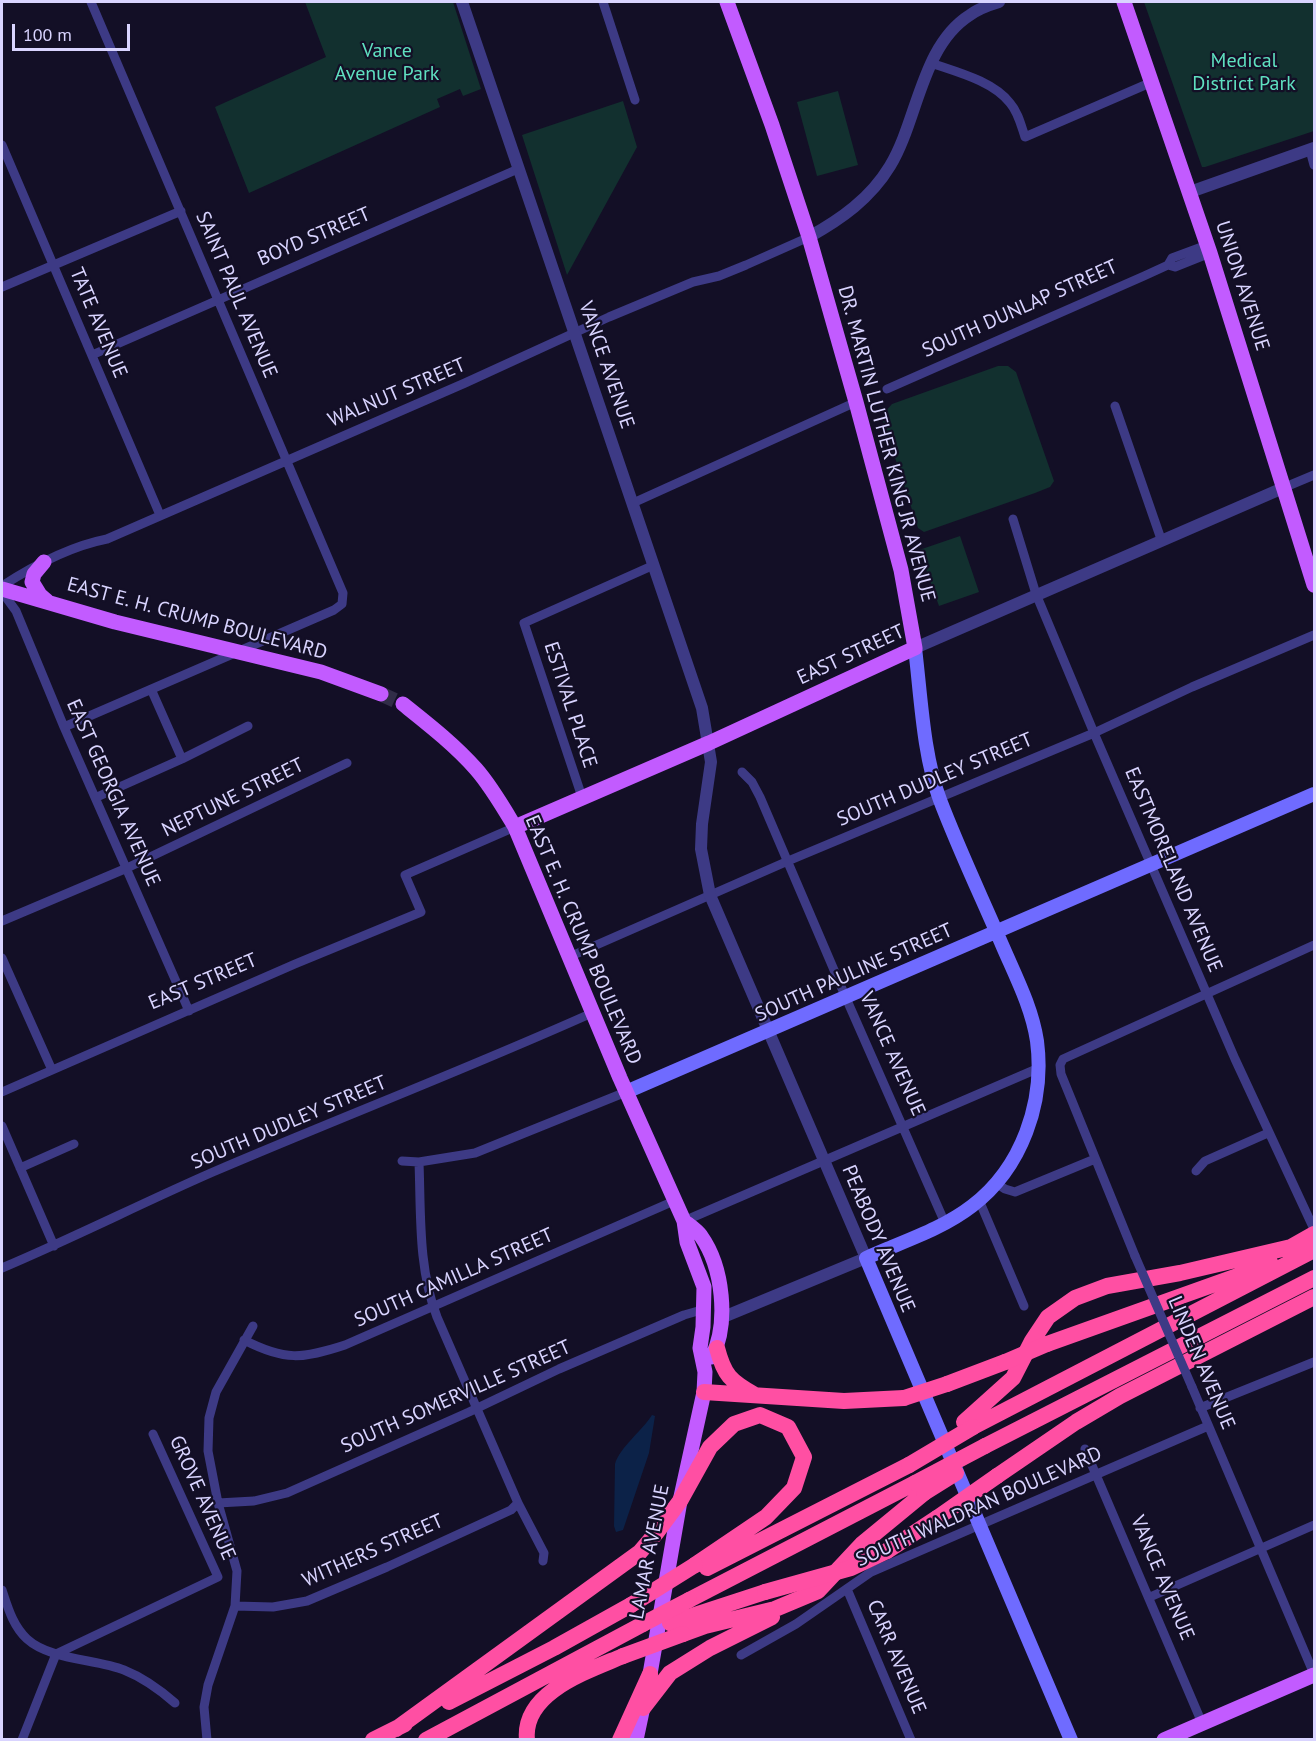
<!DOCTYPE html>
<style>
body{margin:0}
#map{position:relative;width:1316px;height:1741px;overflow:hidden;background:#130f26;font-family:"PT Sans",sans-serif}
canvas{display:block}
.frame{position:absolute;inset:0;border:3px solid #d9d4ff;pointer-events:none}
.scale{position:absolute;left:12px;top:24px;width:118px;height:27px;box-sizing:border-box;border:3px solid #d9d4ff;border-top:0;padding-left:8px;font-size:18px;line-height:21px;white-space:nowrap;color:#d9d4ff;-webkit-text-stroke:4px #130f26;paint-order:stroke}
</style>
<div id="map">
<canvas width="1316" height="1741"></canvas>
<div class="frame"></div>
<div class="scale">100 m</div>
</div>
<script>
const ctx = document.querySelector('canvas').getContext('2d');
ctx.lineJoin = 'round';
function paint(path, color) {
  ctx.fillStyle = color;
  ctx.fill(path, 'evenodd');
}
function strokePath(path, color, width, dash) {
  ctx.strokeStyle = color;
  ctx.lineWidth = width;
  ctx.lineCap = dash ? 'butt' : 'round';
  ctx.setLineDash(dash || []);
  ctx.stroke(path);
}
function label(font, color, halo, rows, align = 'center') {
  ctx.font = font + ' "PT Sans",sans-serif';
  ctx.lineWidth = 4.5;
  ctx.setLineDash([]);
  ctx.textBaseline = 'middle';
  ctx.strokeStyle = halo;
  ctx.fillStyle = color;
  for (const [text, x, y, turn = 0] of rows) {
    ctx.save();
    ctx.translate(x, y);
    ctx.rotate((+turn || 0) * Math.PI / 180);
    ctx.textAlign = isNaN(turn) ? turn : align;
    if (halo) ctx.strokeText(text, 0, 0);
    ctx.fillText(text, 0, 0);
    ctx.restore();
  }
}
const green = new Path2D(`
 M305 2H453L481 89 463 96 460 89 437 99 440 107 249 193 215 107 326 57Z
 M1144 2H1314V131L1205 167H1202Z
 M838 91 858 165 817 176 797 102Z
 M623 101 637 147 567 275 522 135Z
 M998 366H1008L1016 372 1054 481 1050 487 1035 493 924 532 918 528 883 421 884 413 892 404Z
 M960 536 979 592 939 606 919 550Z`);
const water = new Path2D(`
 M652 1415 655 1416 649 1453 623 1530 616 1532 614 1526 615 1464C620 1447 642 1431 652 1415Z`);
const primaryTunnel = new Path2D(`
 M381 694 403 704`);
const minor = new Path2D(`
 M603 2 635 100
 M931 63C957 72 993 81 1010 103 1018 112 1021 125 1025 137L1152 82
 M2 145 160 515
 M1310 150 1314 165
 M1168 265 1175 267 1210 253
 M2 287 181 211
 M92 355 518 169
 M887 389 1144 276 1168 265 1172 258 1207 245
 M1115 406 1161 539
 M1283 488 1314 475
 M633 503 856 402
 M1013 519 1036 594 1094 733 1235 1059 1314 1229
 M2 586C33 566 71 546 107 539L465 383 609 317 693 282 719 276 746 265 809 237
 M2 592 16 611 64 727 189 1011
 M151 689 182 759
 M64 727 334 610 342 604 343 593 91 2
 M742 772 752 782 760 797 846 998 945 1223
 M97 797 182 759 248 726
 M582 797 524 623 654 565
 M2 921 127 868 347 763
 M569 957 788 861 1094 733 1192 687 1314 635
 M2 958 52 1070
 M2 1092 295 964 421 912 405 875 515 827
 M2 1126 54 1246
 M402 1161 419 1162 475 1153 626 1092
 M419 1162C421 1214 418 1268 437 1317L518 1503 544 1553 543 1561
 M20 1168 74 1144
 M1196 1171 1205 1161 1268 1133
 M996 1183 1005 1189 1015 1192 1095 1159
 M979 1200 1024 1306
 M684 1221 1039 1068
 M1135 1256 1061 1074 1060 1065 1063 1059 1314 945
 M2 1268C73 1238 142 1203 213 1172 339 1118 467 1069 592 1013
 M244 1340C285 1361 302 1359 345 1345L674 1201
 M1192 1387 1314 1674
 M1200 1408 1314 1362
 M1085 1449 1202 1723
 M218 1503 254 1501 287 1493 469 1412 559 1369 684 1315 705 1309
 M847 1589 911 1740
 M2 1590C8 1608 13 1626 27 1639 50 1660 96 1659 124 1670 144 1678 159 1689 175 1703
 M1150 1597 1314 1525
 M235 1606 273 1607 307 1601 387 1567 511 1510 518 1503
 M56 1654 218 1577 153 1434
 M741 1655 796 1624 871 1572 1208 1426
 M22 1740 56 1654
 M207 1740 204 1707 208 1685 235 1606 237 1571 218 1503 208 1451 209 1418 216 1392 253 1326`);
const tertiary = new Path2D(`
 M462 2 702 708 711 762 702 824 701 849 710 895 866 1258 721 1318
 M1190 192 1314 148
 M809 237C841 219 870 199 890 166 918 120 921 46 970 15 978 9 989 5 999 2
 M915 648 1283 488`);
const secondary = new Path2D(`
 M915 648C921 697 923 754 940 800 959 850 982 898 1003 947 1016 977 1032 1008 1037 1041 1045 1102 1022 1168 972 1206 941 1230 901 1242 866 1258L1071 1740
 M626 1092 1314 794`);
const primary = new Path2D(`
 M1124 2 1210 253 1314 585
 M44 562 34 574 32 582 40 595 47 601
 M2 589 115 622 321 672 381 694
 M403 704C428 724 455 745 476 769 491 786 503 807 515 827L620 1078 684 1221 687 1242 704 1287 703 1327 700 1348 705 1372 704 1392 680 1501 650 1674 636 1740
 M515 827 709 743 915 648 901 570 856 402 809 237 772 125 727 2
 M684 1221C689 1225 697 1230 701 1236 723 1267 729 1323 712 1357
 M1164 1740 1314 1675`);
const motorway = new Path2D(`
 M1047 1344 1271 1264
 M717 1348C724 1375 730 1381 755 1395
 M947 1384 1005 1362
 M704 1392 844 1401 904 1398
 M964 1422 1013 1378 1032 1341 1048 1317 1075 1298 1107 1286 1180 1273 1291 1247 1314 1234
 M973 1427 1314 1250
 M985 1446 1314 1278
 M997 1476 1076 1422 1120 1396 1314 1297
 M887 1551 937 1518
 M707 1568 909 1465
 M689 1600 915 1483
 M670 1623 765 1592
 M683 1634 705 1626 775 1609 818 1591 862 1544 924 1493
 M449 1702 554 1648 631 1605
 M643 1708 670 1673 710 1648 772 1617
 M396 1729 640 1552 657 1532 680 1501 710 1447 734 1424 760 1415 788 1427 804 1457 794 1488 766 1517 695 1565
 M373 1740 405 1724
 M426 1740 643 1624
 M527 1740C522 1692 588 1671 623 1656
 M620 1740 650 1674`);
const minorBridge = new Path2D(`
 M1135 1256 1192 1387`);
const motorwayBridge = new Path2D(`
 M1005 1362 1047 1344
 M904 1398 947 1384
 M909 1465 973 1427
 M915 1483 985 1446
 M924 1493 956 1473
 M937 1518 997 1476
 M765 1592 851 1568 887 1551
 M631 1605 695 1565
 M643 1624 689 1600
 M623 1656 683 1634`);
const parkNames = [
 ["Vance",387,51],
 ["Avenue Park",387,74],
 ["Medical",1244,61],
 ["District Park",1244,84]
];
const streetNames = [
 ["BOYD STREET",314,237,-23],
 ["UNION AVENUE",1242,286,72],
 ["SAINT PAUL AVENUE",236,295,67],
 ["SOUTH DUNLAP STREET",1020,309,-24],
 ["TATE AVENUE",98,323,67],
 ["VANCE AVENUE",606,365,71],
 ["WALNUT STREET",397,393,-23],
 ["DR. MARTIN LUTHER KING JR AVENUE",886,444,75],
 ["EAST E. H. CRUMP BOULEVARD",197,619,15],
 ["EAST STREET",851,655,-25],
 ["ESTIVAL PLACE",570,705,72],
 ["SOUTH DUDLEY STREET",935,780,-23],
 ["EAST GEORGIA AVENUE",113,793,66],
 ["NEPTUNE STREET",233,798,-26],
 ["EASTMORELAND AVENUE",1173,870,67],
 ["EAST E. H. CRUMP BOULEVARD",583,940,67],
 ["SOUTH PAULINE STREET",854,973,-24],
 ["EAST STREET",203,982,-23],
 ["VANCE AVENUE",892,1054,66],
 ["SOUTH DUDLEY STREET",289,1123,-23],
 ["PEABODY AVENUE",878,1239,67],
 ["SOUTH CAMILLA STREET",454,1278,-24],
 ["LINDEN AVENUE",1201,1363,67],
 ["SOUTH SOMERVILLE STREET",456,1397,-24],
 ["GROVE AVENUE",202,1498,66],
 ["SOUTH WALDRAN BOULEVARD",979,1507,-24],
 ["WITHERS STREET",373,1551,-24],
 ["LAMAR AVENUE",650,1552,-79],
 ["VANCE AVENUE",1162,1578,67],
 ["CARR AVENUE",896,1657,67]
];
paint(green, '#12302f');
paint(water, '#0c2248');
strokePath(primaryTunnel, '#312d47', 15, [15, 8]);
strokePath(minor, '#3d3a85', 9);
strokePath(tertiary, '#3d3a85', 12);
strokePath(secondary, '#6f6bff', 14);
strokePath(primary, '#c25bff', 15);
strokePath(motorway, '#ff4fa3', 16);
strokePath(minorBridge, '#3d3a85', 9);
strokePath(motorwayBridge, '#ff4fa3', 16);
label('20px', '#5fe0c0', '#130f26', parkNames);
label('20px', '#d9d4ff', '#130f26', streetNames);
</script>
